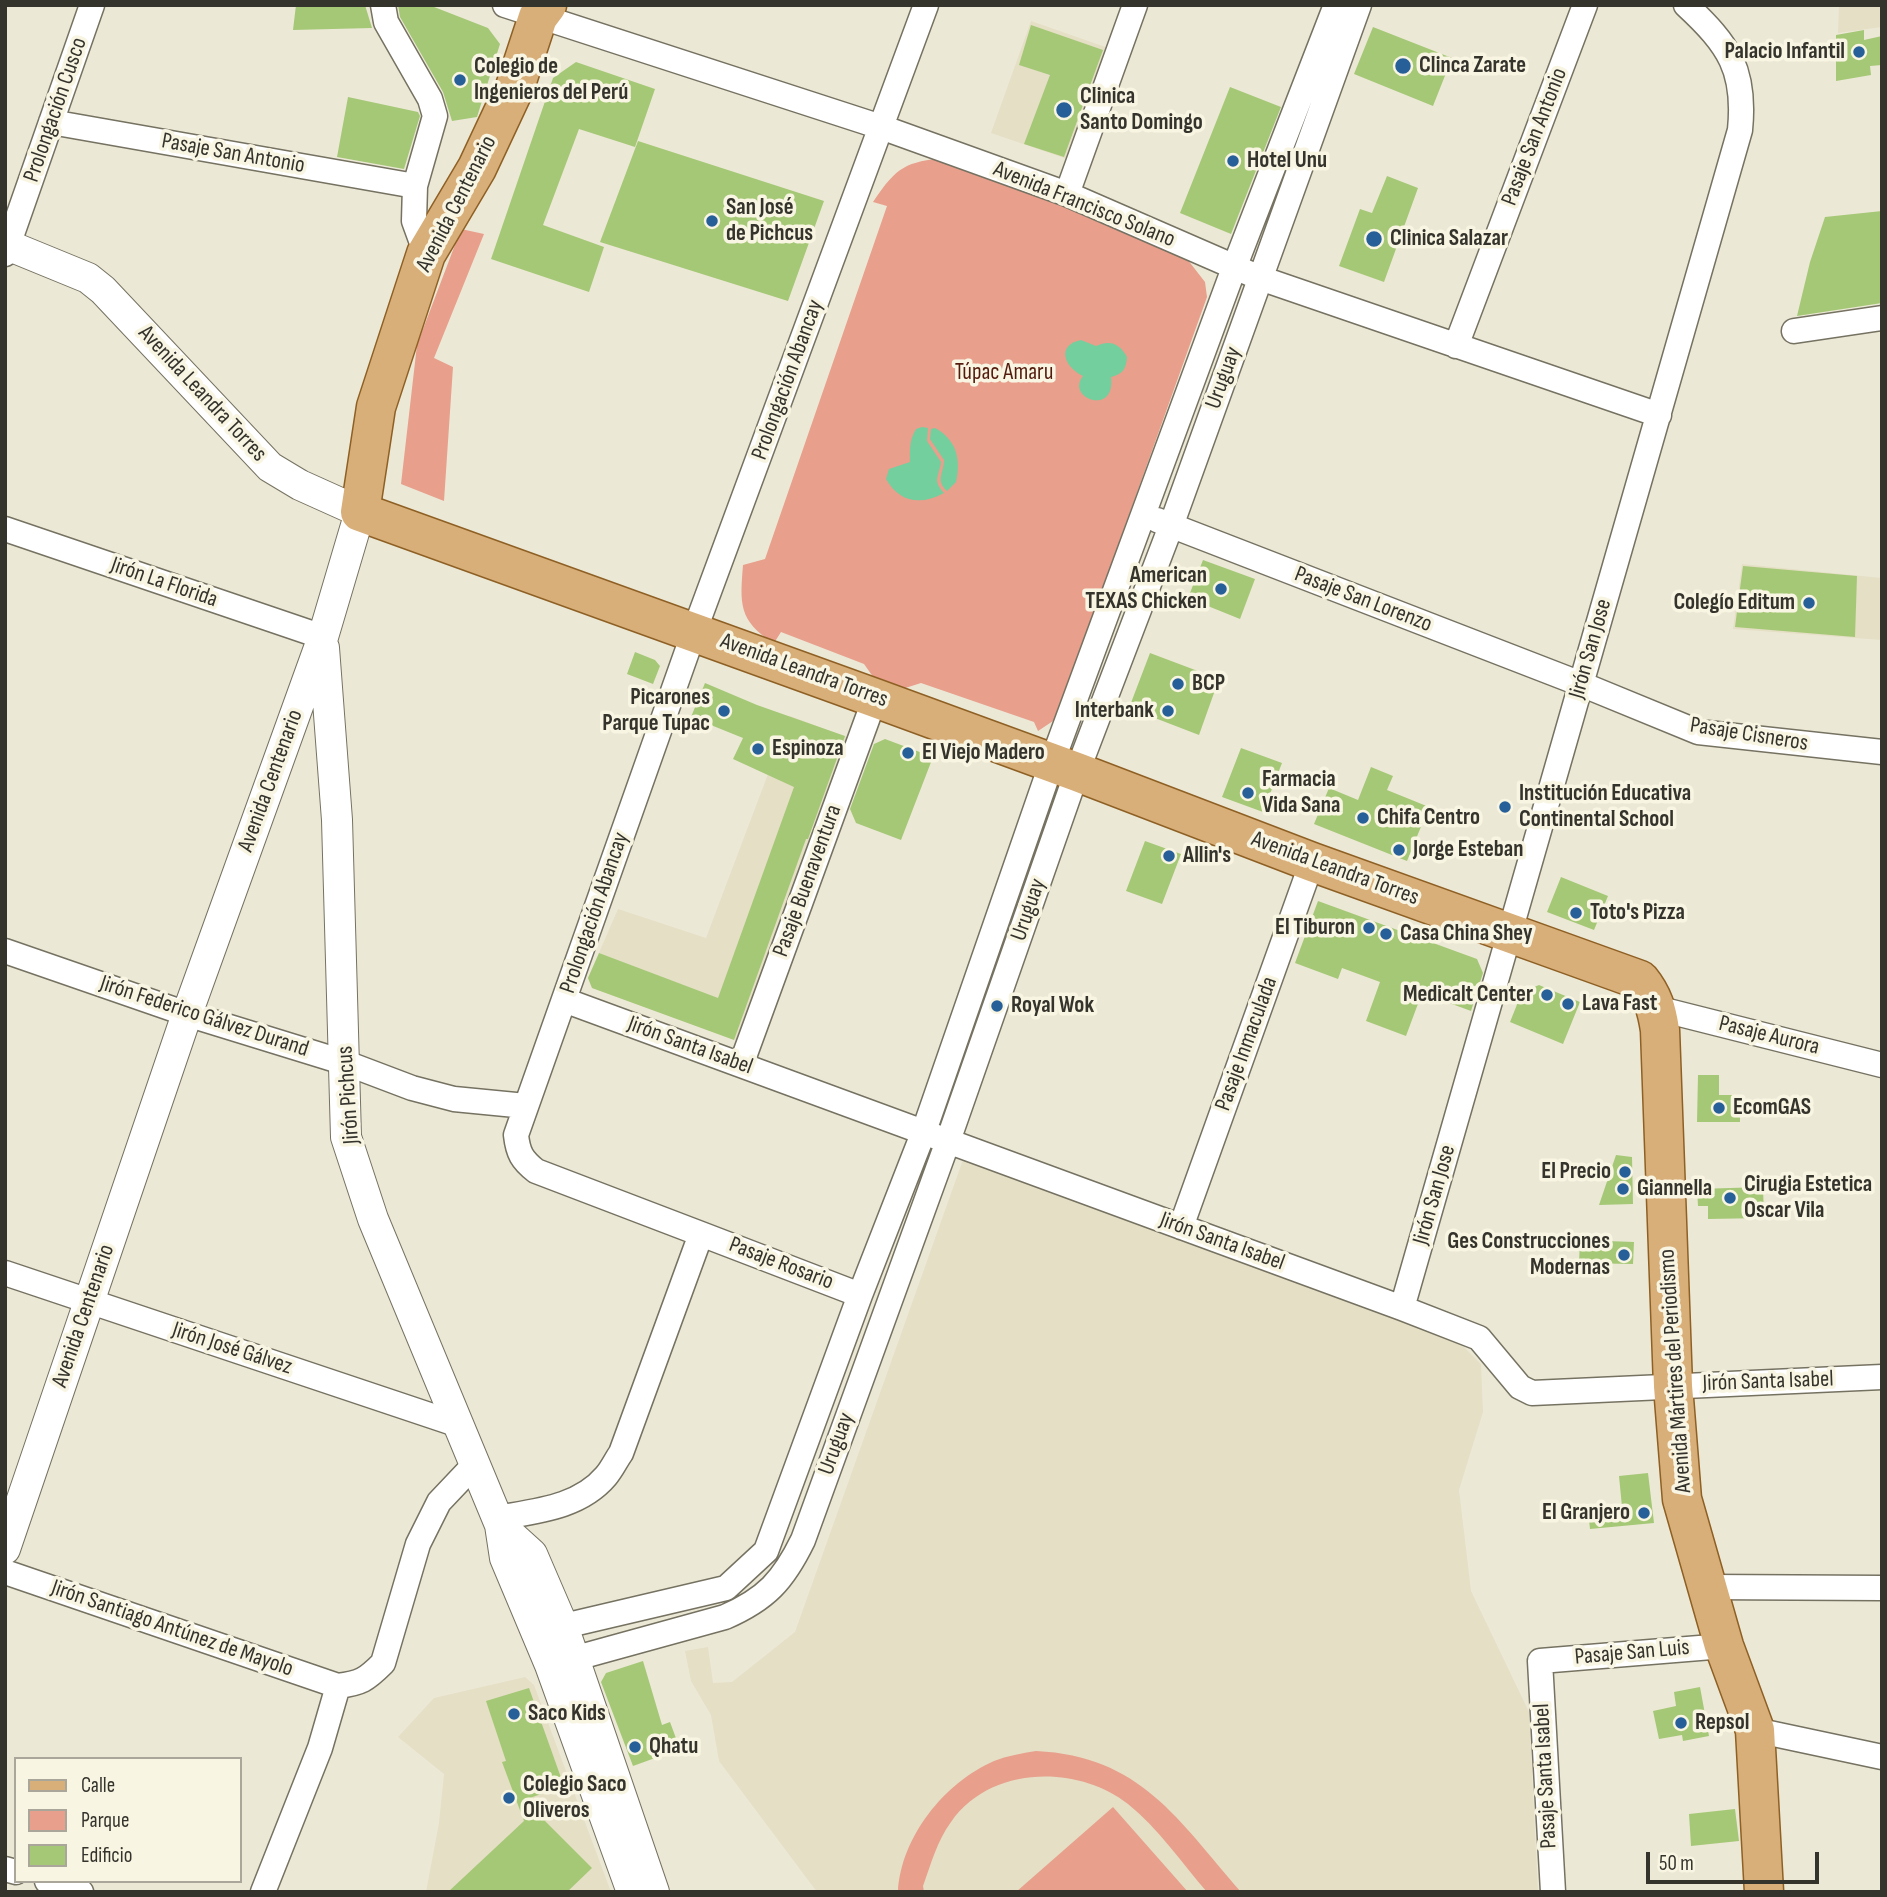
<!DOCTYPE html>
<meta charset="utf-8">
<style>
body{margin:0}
#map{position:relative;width:1887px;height:1897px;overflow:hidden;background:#ece8d6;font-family:"Sofia Sans Condensed",sans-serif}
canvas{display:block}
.frame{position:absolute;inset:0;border:7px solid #34332c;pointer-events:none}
.legend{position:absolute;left:14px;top:1757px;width:228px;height:126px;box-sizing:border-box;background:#f9f5e3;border:2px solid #aaa79a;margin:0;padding:9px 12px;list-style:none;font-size:21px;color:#34332c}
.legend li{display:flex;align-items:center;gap:14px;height:35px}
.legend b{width:35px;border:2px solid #aaa79a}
.scale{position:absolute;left:1646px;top:1852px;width:173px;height:32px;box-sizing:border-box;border:4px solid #34332c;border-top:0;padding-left:9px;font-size:21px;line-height:24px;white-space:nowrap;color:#34332c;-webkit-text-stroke:5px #f9f5e3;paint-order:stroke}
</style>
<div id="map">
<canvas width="1887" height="1897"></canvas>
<div class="frame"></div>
<ul class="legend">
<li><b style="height:9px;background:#d8ae79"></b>Calle</li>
<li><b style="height:19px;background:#e89f8c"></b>Parque</li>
<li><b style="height:19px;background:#a5c876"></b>Edificio</li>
</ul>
<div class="scale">50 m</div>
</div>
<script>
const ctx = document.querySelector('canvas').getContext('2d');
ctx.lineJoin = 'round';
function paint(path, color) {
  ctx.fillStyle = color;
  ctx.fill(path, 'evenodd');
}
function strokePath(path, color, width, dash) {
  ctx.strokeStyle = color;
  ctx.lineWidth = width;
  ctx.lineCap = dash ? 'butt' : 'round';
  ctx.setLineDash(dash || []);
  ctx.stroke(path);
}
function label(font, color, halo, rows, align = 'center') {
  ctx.font = font + ' "Sofia Sans Condensed",sans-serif';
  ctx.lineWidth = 7;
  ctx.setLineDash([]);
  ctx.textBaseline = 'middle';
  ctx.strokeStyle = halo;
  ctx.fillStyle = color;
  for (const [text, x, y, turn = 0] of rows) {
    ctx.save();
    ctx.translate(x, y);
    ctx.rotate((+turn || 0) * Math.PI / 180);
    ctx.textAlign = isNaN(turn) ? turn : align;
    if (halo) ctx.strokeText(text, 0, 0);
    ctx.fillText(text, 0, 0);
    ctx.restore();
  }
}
const built = new Path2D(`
 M1839 5H1882V27L1838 33Z
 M1031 21 1114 50 1073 161 991 133Z
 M1742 564 1882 578V640L1733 629Z
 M790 716 852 739 741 1042 592 988 588 978 618 909 706 938Z
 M964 1157 1460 1343 1481 1364 1483 1412 1459 1490 1471 1591 1529 1712 1538 1892H817L719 1761 711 1715 691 1681 685 1651 708 1647 713 1683 732 1682 795 1632Z
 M525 1677 534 1685 611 1892H426L439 1823 444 1774 398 1737 434 1698Z`);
const green = new Path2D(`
 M947 157 1184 255 1205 282 1207 297 1056 719 1038 731 1034 722 921 683 899 690 876 681 864 664 781 632 774 643C738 621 740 603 743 565L765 559 887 206 873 202C898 165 905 163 947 157Z
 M461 229 484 234 434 358 453 367 444 501 401 484 417 345Z
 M1036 1751C1141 1756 1178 1820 1241 1892H1207C1182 1863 1158 1828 1128 1804 1076 1764 990 1766 951 1822 937 1841 931 1864 923 1886L924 1892H898C901 1837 944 1783 994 1761 1007 1756 1022 1753 1036 1751Z
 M1113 1807 1188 1892H1016Z`);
const water = new Path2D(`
 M1081 340 1096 346C1110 340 1119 343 1127 357 1126 369 1123 374 1111 377 1116 417 1065 398 1083 376 1064 367 1056 345 1081 340Z
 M922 427 928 428 927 441 941 462C939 477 932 480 944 493 920 506 899 502 886 479L889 469 910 462C910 449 909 441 916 429Z
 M935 428C957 440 961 460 956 482L947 491C935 480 944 473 944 460L930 439 931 429Z`);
const building = new Path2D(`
 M296 5H365L372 28 293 30Z
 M398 5H429L488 28 500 44 477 117 452 121 443 92 400 17Z
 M1031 25 1103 50 1064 157 1024 144 1050 75 1019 65Z
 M1373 27 1452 58 1433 106 1354 74Z
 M1864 30V40L1882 36V65L1870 66 1871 75 1836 81V35Z
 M576 62 655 89 635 147 579 129 543 225 604 247 589 292 491 259 553 78Z
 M1230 87 1281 107 1231 234 1180 213Z
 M348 97 418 112 420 116 404 169 337 157Z
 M638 141 824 201 788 301 600 242Z
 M1387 176 1418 188 1384 282 1339 266 1360 209 1372 213Z
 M1882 211V303L1797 316 1810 262 1825 217Z
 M1203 560 1255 579 1240 619 1188 598Z
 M1743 566 1857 576 1855 637 1735 627Z
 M635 652 655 660 660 666 653 684 627 674Z
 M1150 653 1219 679 1199 735 1129 708Z
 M705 683 757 705 845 736 808 839H806L734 1040 592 988 588 978 599 953 718 998 794 787 733 759 743 738 691 717Z
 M885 739 933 757 901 840 856 823 850 809 874 744Z
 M1241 748 1282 763 1263 812 1222 797Z
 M1371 767 1393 776 1387 790 1429 807 1407 861 1314 824 1329 788 1358 800Z
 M1145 841 1181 854 1162 904 1126 891Z
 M1561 877 1608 896 1594 930 1547 912Z
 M1318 901 1477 959 1483 973 1471 1011 1422 993 1406 1036 1366 1021 1380 982 1342 968 1338 979 1295 963Z
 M1539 985 1580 1002 1563 1044 1510 1022 1522 992Z
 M1698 1075H1719V1095H1740V1122H1697Z
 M1616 1155 1632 1157 1633 1204 1599 1205Z
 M1763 1187 1764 1218 1708 1219V1206H1698L1697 1189Z
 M1580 1240 1634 1242 1633 1264 1579 1263Z
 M1648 1473 1654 1523 1590 1529 1588 1511 1622 1507 1619 1476Z
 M643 1661 662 1725 670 1722 680 1749 633 1766 601 1682 606 1673Z
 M1700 1687 1709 1736 1683 1741 1682 1735 1659 1739 1653 1711 1676 1706 1674 1692Z
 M529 1688 564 1786 524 1800 592 1868 567 1892H448L524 1821 502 1762 506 1761 486 1701Z
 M1735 1809 1739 1841 1691 1846 1689 1814Z`);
const minor = new Path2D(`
 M383 5 386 22 430 99 435 116 415 186 414 221 426 254
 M505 5 881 127 1067 194 1260 278 1659 415
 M51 122 415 186
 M1067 194 1135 5
 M5 254 92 5
 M1794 331 1882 318
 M1456 346 1585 5
 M1157 520 1581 684 1698 732 1882 752
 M5 529 323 637
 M5 951 187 1014 346 1063 412 1088 454 1099 526 1106
 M564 1000 1402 1308 1479 1338 1520 1387 1532 1393 1882 1377
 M1656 1008 1882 1065
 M741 1065 875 698
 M1181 1227 1312 862
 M701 1234 860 1295
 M5 1273 459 1425
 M1402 1308 1740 130C1746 70 1729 45 1686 5
 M497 1518C535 1511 579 1508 606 1476 612 1469 616 1460 621 1453L701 1234 536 1171C522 1160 518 1153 516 1135L694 632 926 5
 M5 1572 338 1686C361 1683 366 1680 383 1663L418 1544 439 1502 475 1464
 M1707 1587 1882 1588
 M547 1630 726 1588 766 1551 860 1295 924 1131 1052 762 1234 268 1336 5
 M558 1663 725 1617C766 1599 783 1581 803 1540L948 1141 1077 772 1171 526 1359 5
 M1755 1730 1882 1757
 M5 1869 16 1872
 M47 1881 81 1892
 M263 1892 320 1748 338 1686
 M1553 1892 1540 1661 1724 1646`);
const tertiary = new Path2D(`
 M5 244 88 278 103 290 270 467 300 485 360 512 323 637 187 1014 5 1549
 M324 648 337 820 346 1137 373 1219 500 1525 505 1558 550 1665 632 1892
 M500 1525 532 1554 563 1626 654 1892`);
const primary = new Path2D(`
 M547 5 538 17 515 87 477 168 426 254 376 407 360 512 875 698 1077 772 1312 862 1640 980C1653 996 1657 1010 1660 1030L1673 1386 1682 1499 1724 1646 1755 1730 1764 1892`);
const markers = [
 [1859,52,7,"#276098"],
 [1403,66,9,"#276098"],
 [460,80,7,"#276098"],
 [1064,110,9,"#276098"],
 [1233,161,7,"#276098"],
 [712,221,7,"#276098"],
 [1374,239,9,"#276098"],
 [1221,589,7,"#276098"],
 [1809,603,7,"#276098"],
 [1178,684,7,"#276098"],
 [724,711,7,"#276098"],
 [1168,711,7,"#276098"],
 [758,749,7,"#276098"],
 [908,753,7,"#276098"],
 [1248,793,7,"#276098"],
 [1505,807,7,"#276098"],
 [1363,818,7,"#276098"],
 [1399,850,7,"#276098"],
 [1169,856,7,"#276098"],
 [1576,913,7,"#276098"],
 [1369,928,7,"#276098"],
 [1386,934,7,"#276098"],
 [1547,995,7,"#276098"],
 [1568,1004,7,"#276098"],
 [997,1006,7,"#276098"],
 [1719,1108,7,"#276098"],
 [1625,1172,7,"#276098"],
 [1623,1189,7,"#276098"],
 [1730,1198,7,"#276098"],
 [1624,1255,7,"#276098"],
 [1644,1513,7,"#276098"],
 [514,1714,7,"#276098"],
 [1681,1723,7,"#276098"],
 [635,1747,7,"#276098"],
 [509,1798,7,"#276098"]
];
const poiNames = [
 ["Palacio Infantil",1845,52,"right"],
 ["Clinca Zarate",1419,66],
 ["Colegio de",474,67],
 ["Ingenieros del Perú",474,93],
 ["Clinica",1080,97],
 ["Santo Domingo",1080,123],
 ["Hotel Unu",1247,161],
 ["San José",726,208],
 ["de Pichcus",726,234],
 ["Clinica Salazar",1390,239],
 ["American",1207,576,"right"],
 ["TEXAS Chicken",1207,602,"right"],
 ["Colegío Editum",1795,603,"right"],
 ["BCP",1192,684],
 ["Picarones",710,698,"right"],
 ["Parque Tupac",710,724,"right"],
 ["Interbank",1154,711,"right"],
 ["Espinoza",772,749],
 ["El Viejo Madero",922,753],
 ["Farmacia",1262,780],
 ["Vida Sana",1262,806],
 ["Institución Educativa",1519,794],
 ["Continental School",1519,820],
 ["Chifa Centro",1377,818],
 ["Jorge Esteban",1413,850],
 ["Allin's",1183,856],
 ["Toto's Pizza",1590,913],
 ["El Tiburon",1355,928,"right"],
 ["Casa China Shey",1400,934],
 ["Medicalt Center",1533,995,"right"],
 ["Lava Fast",1582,1004],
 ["Royal Wok",1011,1006],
 ["EcomGAS",1733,1108],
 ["El Precio",1611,1172,"right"],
 ["Cirugia Estetica",1744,1185],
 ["Oscar Vila",1744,1211],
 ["Giannella",1637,1189],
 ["Ges Construcciones",1610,1242,"right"],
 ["Modernas",1610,1268,"right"],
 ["El Granjero",1630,1513,"right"],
 ["Saco Kids",528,1714],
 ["Repsol",1695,1723],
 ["Qhatu",649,1747],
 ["Colegio Saco",523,1785],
 ["Oliveros",523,1811]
];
const streetNames = [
 ["Prolongación Cusco",56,110,-71],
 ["Pasaje San Antonio",1535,137,-69],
 ["Pasaje San Antonio",233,154,10],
 ["Avenida Centenario",457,204,-63],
 ["Avenida Francisco Solano",1084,205,22],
 ["Uruguay",1224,378,-70],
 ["Prolongación Abancay",788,380,-70],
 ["Avenida Leandra Torres",202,394,47],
 ["Jirón La Florida",164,583,19],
 ["Pasaje San Lorenzo",1363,600,21],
 ["Jirón San Jose",1591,649,-74],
 ["Avenida Leandra Torres",804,671,20],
 ["Pasaje Cisneros",1749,735,9],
 ["Avenida Centenario",271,781,-70],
 ["Avenida Leandra Torres",1335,869,20],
 ["Pasaje Buenaventura",808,881,-70],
 ["Uruguay",1029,910,-71],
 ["Prolongación Abancay",595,913,-71],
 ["Jirón Federico Gálvez Durand",204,1017,18],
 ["Pasaje Aurora",1769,1036,14],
 ["Pasaje Inmaculada",1247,1044,-70],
 ["Jirón Santa Isabel",690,1046,20],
 ["Jirón Pichcus",349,1095,-94],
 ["Jirón San Jose",1435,1195,-74],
 ["Jirón Santa Isabel",1222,1242,20],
 ["Pasaje Rosario",781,1264,21],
 ["Avenida Centenario",84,1316,-71],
 ["Jirón José Gálvez",232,1349,18],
 ["Avenida Mártires del Periodismo",1676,1371,-94],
 ["Jirón Santa Isabel",1768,1382,-2],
 ["Uruguay",837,1444,-70],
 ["Jirón Santiago Antúnez de Mayolo",172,1629,19],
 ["Pasaje San Luis",1632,1653,-5],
 ["Pasaje Santa Isabel",1546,1776,-93]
];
const parkNames = [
 ["Túpac Amaru",1004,373]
];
paint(built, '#e4dfc5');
paint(green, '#e89f8c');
paint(water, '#73cf9d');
paint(building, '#a5c876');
strokePath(minor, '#767262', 27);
strokePath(tertiary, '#767262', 32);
strokePath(primary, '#8e6024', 41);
strokePath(minor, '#fff', 24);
strokePath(tertiary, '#fff', 30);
strokePath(primary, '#d8ae79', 38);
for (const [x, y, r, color] of markers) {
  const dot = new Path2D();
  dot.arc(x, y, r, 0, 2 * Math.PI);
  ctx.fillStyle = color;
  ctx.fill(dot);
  strokePath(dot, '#f9f5e3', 2.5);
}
label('bold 23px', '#34332c', '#f9f5e3', poiNames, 'left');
label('23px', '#34332c', '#f9f5e3', streetNames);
label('23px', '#531b0d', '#f9f5e3', parkNames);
</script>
